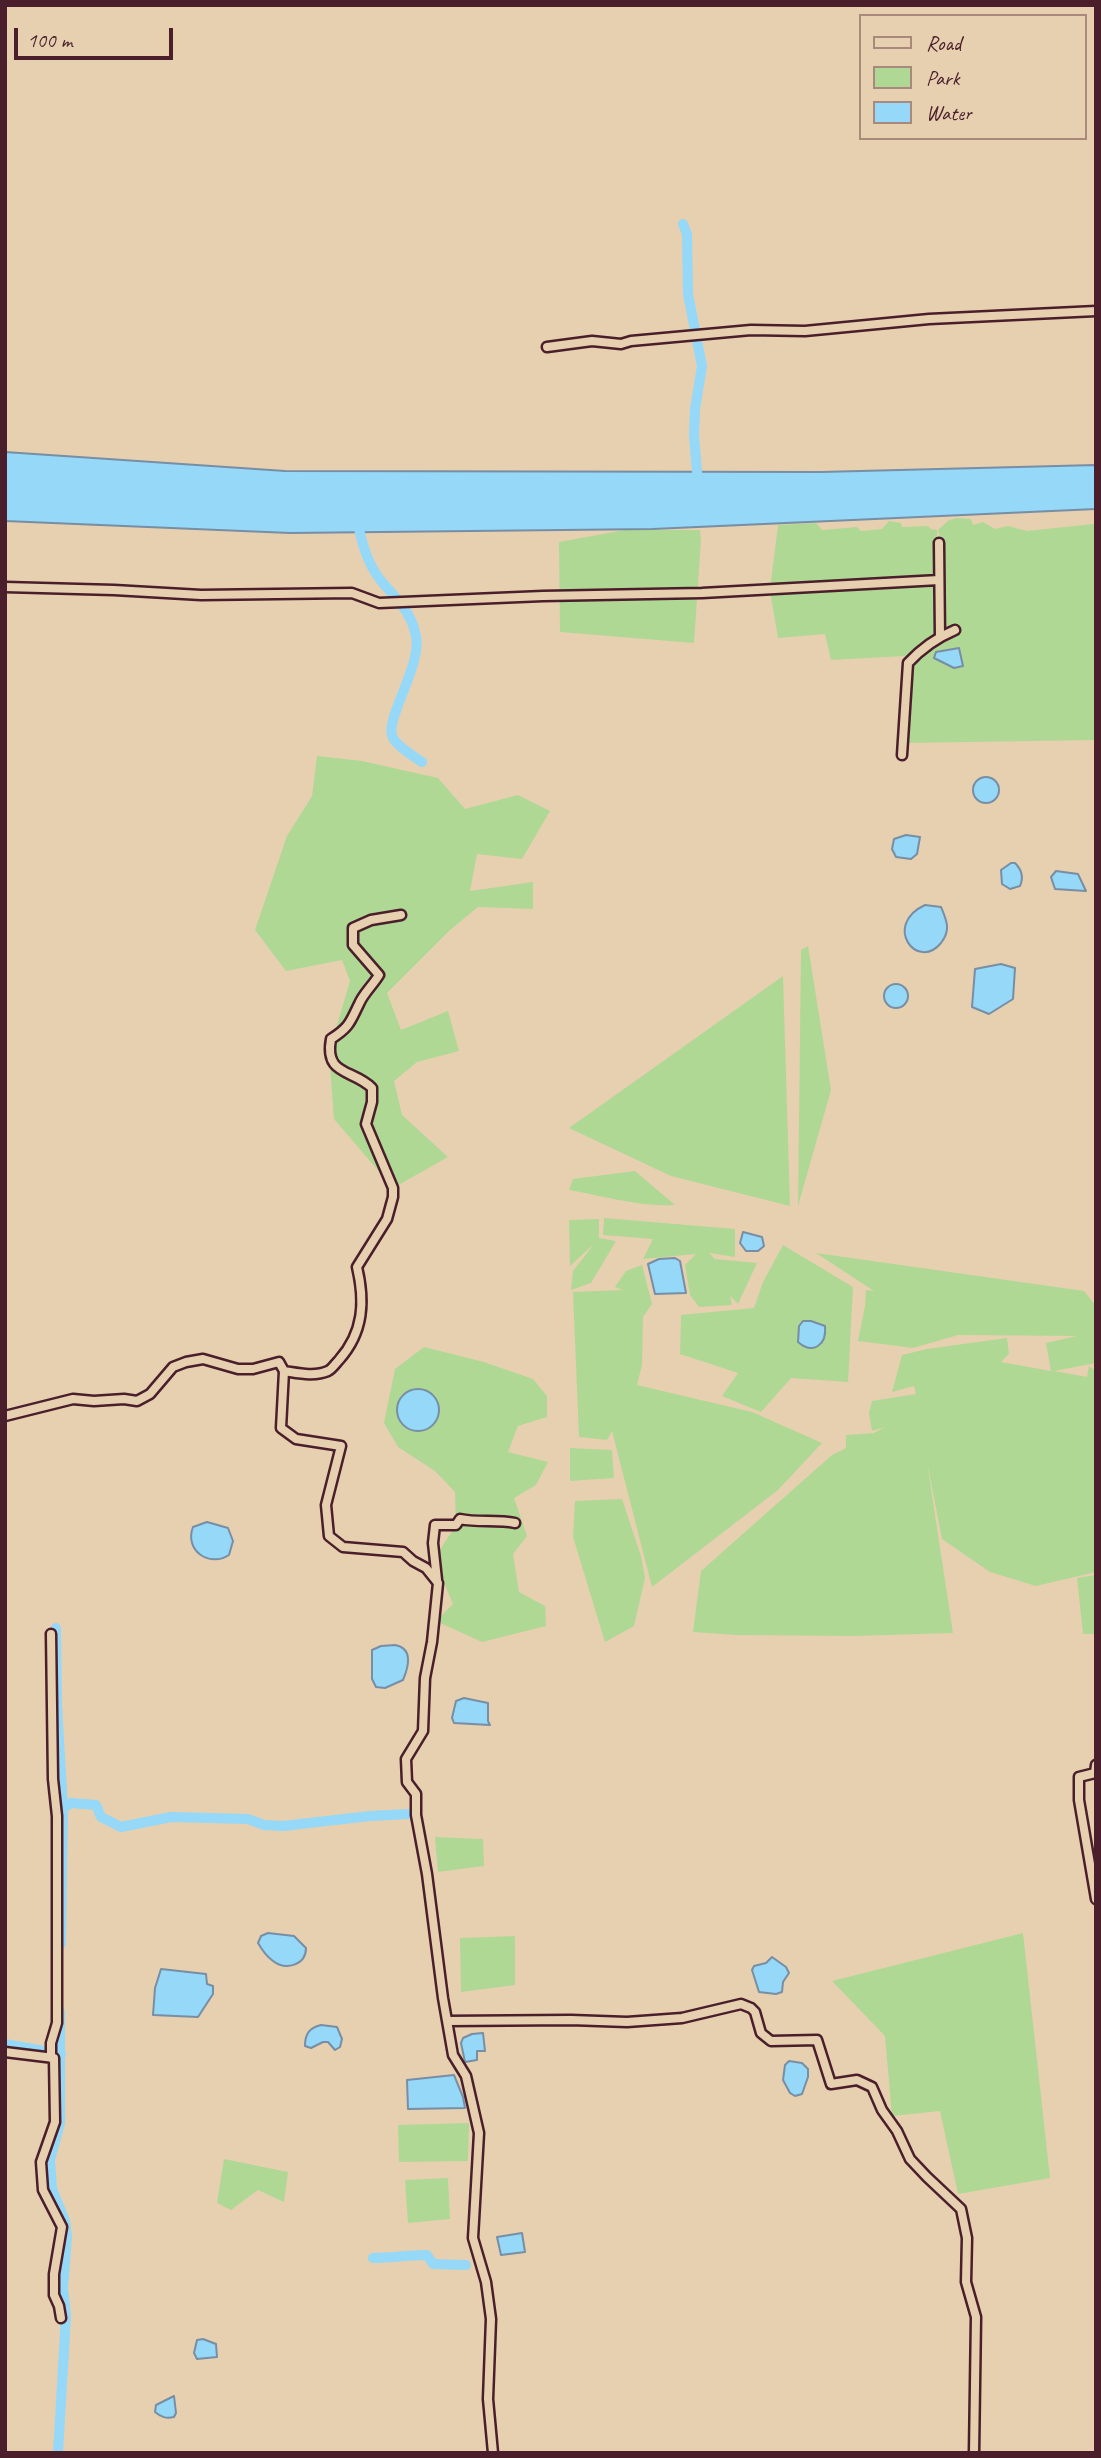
<!DOCTYPE html>
<style>
body{margin:0}
#map{position:relative;width:1101px;height:2458px;overflow:hidden;background:#e7d0b0;font-family:Caveat,sans-serif}
canvas{display:block}
.frame{position:absolute;inset:0;border:7px solid #4a1f2b;pointer-events:none}
.legend{position:absolute;left:859px;top:14px;width:228px;height:126px;box-sizing:border-box;background:#e7d0b0;border:2px solid #a8897b;margin:0;padding:9px 12px;list-style:none;font-size:21px;color:#4a1f2b}
.legend li{display:flex;align-items:center;gap:14px;height:35px}
.legend b{width:35px;border:2px solid #a8897b}
.scale{position:absolute;left:14px;top:28px;width:159px;height:32px;box-sizing:border-box;border:4px solid #4a1f2b;border-top:0;padding-left:9px;font-size:21px;line-height:24px;white-space:nowrap;color:#4a1f2b;-webkit-text-stroke:5px #e7d0b0;paint-order:stroke}
</style>
<div id="map">
<canvas width="1101" height="2458"></canvas>
<div class="frame"></div>
<ul class="legend">
<li><b style="height:9px;background:#e7d0b0"></b>Road</li>
<li><b style="height:19px;background:#afd895"></b>Park</li>
<li><b style="height:19px;background:#95d8f7"></b>Water</li>
</ul>
<div class="scale">100 m</div>
</div>
<script>
const ctx = document.querySelector('canvas').getContext('2d');
ctx.lineJoin = 'round';
function paint(path, color) {
  ctx.fillStyle = color;
  ctx.fill(path, 'evenodd');
}
function strokePath(path, color, width, dash) {
  ctx.strokeStyle = color;
  ctx.lineWidth = width;
  ctx.lineCap = dash ? 'butt' : 'round';
  ctx.setLineDash(dash || []);
  ctx.stroke(path);
}
const green = new Path2D(`
 M957 518 971 519 973 525 983 522 995 529 1008 526 1027 531 1093 524 1096 526V740L904 743 909 663 942 634 941 541 938 530 949 520Z
 M889 521 901 523 902 527 928 526 931 529 937 530V578L770 589 778 525 816 523 822 530 857 527 861 531 882 529Z
 M625 530H700L701 540 694 643 560 632 559 542Z
 M937 582 939 635 908 659 904 656 831 660 825 634 778 638 770 591Z
 M317 756 362 761 438 778 465 809 518 795 550 811 522 859 477 854 470 891 533 882V909L478 907 449 931 387 993 401 1030 448 1011 459 1051 417 1062 394 1081 402 1115 448 1157 393 1188 334 1119 329 1052 350 981 342 960 286 971 255 930 287 836 312 796Z
 M808 946 831 1090 798 1206 801 950Z
 M783 976 790 1206 671 1176 569 1128Z
 M635 1171 675 1205C639 1207 604 1196 569 1190L573 1179Z
 M604 1218 735 1229V1257L709 1253 715 1259 757 1263 738 1304 730 1296 732 1305 699 1307 690 1295 685 1265 696 1254 643 1259 653 1239 603 1235Z
 M599 1219V1238L616 1241 591 1283 571 1290 573 1271 594 1244 570 1266 569 1220Z
 M783 1245 853 1287 848 1382 791 1378 761 1412 722 1396 738 1373 680 1354 681 1315 754 1308 763 1282Z
 M816 1253 1084 1291 1096 1306V1363L1054 1371 1087 1377 1089 1366 1096 1371V1572L1036 1586 990 1572 942 1539 927 1462 953 1633 853 1636 736 1635 693 1632 701 1571 832 1455 846 1448V1435L874 1433 885 1427 872 1431 869 1413 872 1401 916 1394 914 1386 892 1392 902 1355 927 1349 1007 1338 1009 1354 1001 1362 1051 1371 1046 1343 1077 1336 958 1335 913 1348 858 1341 865 1306 866 1290 874 1291Z
 M642 1265 652 1304 643 1317 642 1365 637 1385 752 1412 822 1443 778 1490 652 1587 612 1431 607 1440 579 1437 573 1292 623 1290 615 1287 626 1271Z
 M424 1347 484 1362 533 1379 547 1396V1417L518 1426 508 1452 548 1462 536 1485 514 1498 527 1536 513 1554 519 1592 545 1606 546 1626 482 1642 436 1621 453 1604 434 1559 456 1525 455 1492 435 1471 398 1447 384 1423 395 1369Z
 M570 1448 612 1450 614 1478 570 1481Z
 M622 1499 641 1556 645 1578 634 1626 605 1642 573 1537 575 1501Z
 M1096 1575V1634H1083L1077 1578Z
 M435 1837 483 1839 484 1866 438 1872Z
 M1023 1933 1050 2178 958 2194 940 2111 892 2116 885 2036 832 1981Z
 M515 1936V1985L461 1992 460 1938Z
 M469 2123 468 2161 399 2162 398 2125Z
 M224 2159 288 2172 284 2202 258 2190 231 2210 217 2203Z
 M448 2178 450 2219 408 2223 405 2180Z`);
const water = new Path2D(`
 M5 452 285 471 821 472 1096 465V509L653 529 290 533 5 521Z
 M959 648 963 666 954 668 934 658 936 652Z
 M973 790a13 13 0 1 1 26 0a13 13 0 1 1-26 0Z
 M906 835 920 837 917 854 911 859 896 857 892 849 894 839Z
 M1011 863H1015C1022 870 1024 877 1020 886L1010 889 1002 884 1001 870Z
 M1056 871 1078 874 1086 891 1055 889 1051 877Z
 M925 905 941 907C947 921 951 930 941 943 917 972 882 925 925 905Z
 M1001 964 1015 968 1013 999 989 1014 972 1007 975 969Z
 M884 996a12 12 0 1 1 24 0a12 12 0 1 1-24 0Z
 M743 1232 762 1237 764 1246 758 1251H746L740 1243Z
 M675 1258 680 1261 686 1293 655 1294 648 1264 659 1259Z
 M803 1321H811L825 1326C827 1345 813 1355 798 1342L799 1326Z
 M397 1410a21 21 0 1 1 42 0a21 21 0 1 1-42 0Z
 M207 1522 228 1528 233 1541 229 1555C209 1568 184 1550 193 1527Z
 M395 1645C413 1648 409 1666 403 1680L385 1688 376 1687 372 1679V1650L381 1646Z
 M464 1698 488 1703V1721L490 1725 454 1723 452 1718 456 1701Z
 M268 1933 294 1936 306 1948C306 1965 286 1971 273 1961 266 1956 262 1950 258 1943L261 1936Z
 M772 1957 786 1967 789 1973 783 1982 782 1992 776 1994 759 1992 752 1970 754 1966 766 1963Z
 M161 1969 206 1974 207 1984 213 1986V1994L198 2017 153 2015 155 1988Z
 M321 2025 337 2027 342 2039 340 2047 335 2050 328 2042H323L311 2048 305 2046C305 2034 309 2028 321 2025Z
 M483 2033 485 2051H477V2060L465 2062 461 2043 463 2038 472 2034Z
 M789 2061 802 2063 808 2069V2077L802 2094 795 2096 790 2093 783 2080 785 2065Z
 M454 2075 463 2097 465 2108 408 2109 407 2080Z
 M522 2233 525 2252 501 2255 497 2237Z
 M203 2339 216 2344 217 2357 197 2359 194 2353 197 2340Z
 M174 2396 176 2413 174 2417C166 2419 161 2417 155 2412L156 2405Z`);
const canal = new Path2D(`
 M683 224 687 234 688 294 702 366 695 409 694 435 698 484
 M357 518C361 541 367 564 382 582 397 600 411 611 416 636 422 667 383 721 393 738 398 747 413 756 422 762
 M56 1628 57 1705 63 1808
 M61 1944 63 1808 71 1803 96 1805 101 1817 121 1827 171 1817 248 1819 264 1825 283 1826 370 1816 409 1814
 M5 2044 61 2054
 M373 2258C392 2258 407 2255 427 2255L433 2264 466 2265
 M58 2453 66 2316 63 2288 67 2236 65 2221 52 2189 50 2160 60 2123V2012`);
const minor = new Path2D(`
 M547 347 592 341 621 344 631 341 751 330 805 331 929 319 1096 311
 M939 543 940 637
 M5 587 114 590 201 595 352 593 379 603 543 596 702 593 939 580
 M902 755 908 663C922 648 936 638 955 630
 M284 1371 281 1428 296 1439 341 1446 326 1505 329 1536 343 1547 403 1552 413 1561 426 1568 438 1583 432 1642 425 1678 423 1731 406 1759 407 1782 416 1794V1815L427 1874 443 1998 453 2055 466 2076 479 2133 473 2238 486 2282 491 2319 488 2399 493 2453
 M5 1416 73 1399 94 1401 124 1399 137 1401 150 1394 173 1367 186 1362 203 1359 238 1369H253L279 1362 284 1371C298 1373 314 1377 328 1371 332 1369 336 1363 339 1360 364 1332 365 1301 357 1267L387 1219 393 1197V1188L366 1124 372 1102V1088C353 1069 324 1076 331 1039 350 1027 350 1022 359 1004 363 994 373 985 379 975L353 945V928L371 920 401 915
 M437 1580 433 1543 435 1525H456L460 1519C478 1523 497 1519 515 1523
 M1096 1765 1095 1773 1079 1777V1800L1096 1899
 M447 2021 571 2020 627 2022 682 2018 741 2004 751 2008 755 2012 761 2033 771 2041 817 2040 831 2084 857 2080 872 2087 882 2110 897 2131 910 2159 927 2177 961 2209 967 2238 966 2282 976 2317 974 2453
 M5 2052 54 2058 55 2122 41 2162 43 2190 62 2227 54 2274V2295L59 2306 61 2318
 M51 2058V2043L57 2023V1816L53 1779 51 1634`);
paint(green, '#afd895');
paint(water, '#95d8f7');
strokePath(water, '#778ea5', 2);
strokePath(canal, '#95d8f7', 10);
strokePath(minor, '#4a1f2b', 13);
strokePath(minor, '#e7d0b0', 8);
</script>
